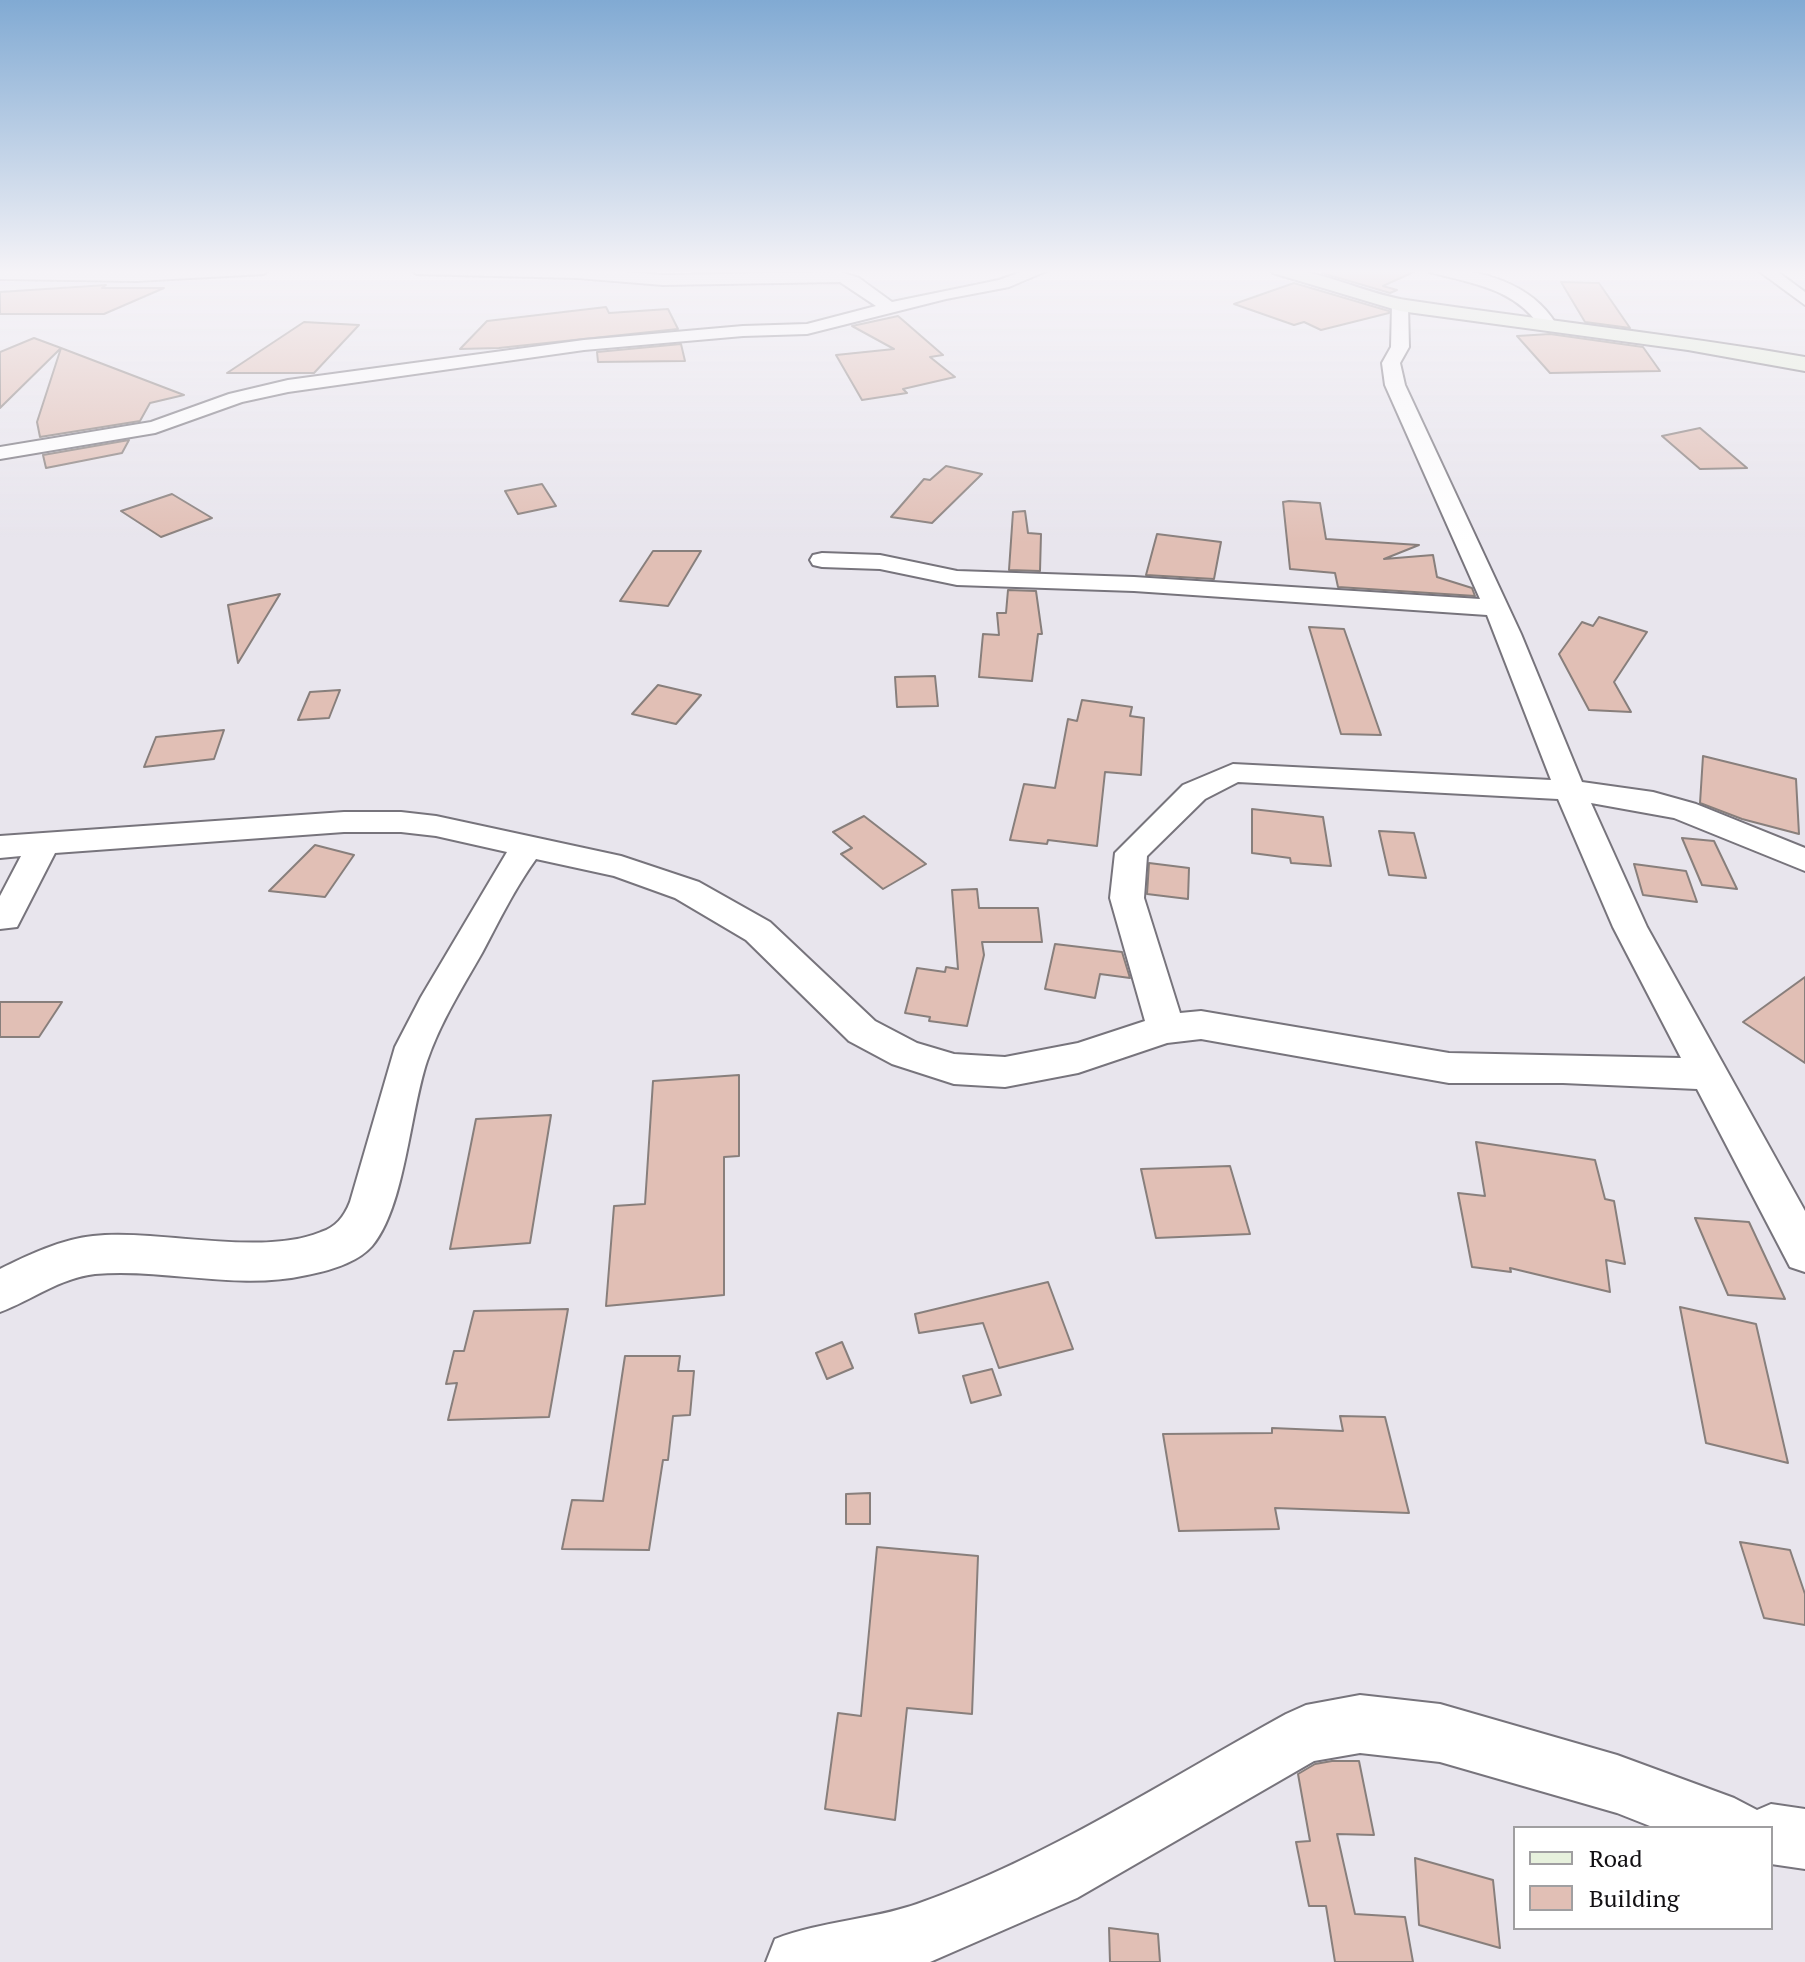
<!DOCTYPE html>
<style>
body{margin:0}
#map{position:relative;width:1805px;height:1962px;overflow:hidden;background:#e8e5ed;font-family:"PT Serif",serif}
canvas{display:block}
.legend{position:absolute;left:1513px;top:1826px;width:260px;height:104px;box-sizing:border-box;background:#fff;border:2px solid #a09fa1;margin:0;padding:10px 14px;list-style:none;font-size:24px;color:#121013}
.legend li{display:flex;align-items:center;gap:16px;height:40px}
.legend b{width:40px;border:2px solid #a09fa1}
</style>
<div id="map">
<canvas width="1805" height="1962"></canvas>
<ul class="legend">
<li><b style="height:10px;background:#e7f1dd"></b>Road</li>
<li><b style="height:22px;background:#e1bfb5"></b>Building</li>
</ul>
</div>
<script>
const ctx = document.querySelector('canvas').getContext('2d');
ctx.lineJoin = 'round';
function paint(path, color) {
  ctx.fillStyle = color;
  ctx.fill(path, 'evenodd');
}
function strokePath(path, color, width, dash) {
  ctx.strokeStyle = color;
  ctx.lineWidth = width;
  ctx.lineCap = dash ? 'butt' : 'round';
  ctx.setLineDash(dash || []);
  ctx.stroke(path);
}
const building = new Path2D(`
 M1333 269H1420L1383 286 1397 290 1390 293 1322 273Z
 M1561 282 1599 283 1630 328 1585 322Z
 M1294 283 1389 311V313L1321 330 1304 322 1294 325 1234 304Z
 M106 285 102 288H164L104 314H0V292Z
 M606 307 609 313 668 309 678 329 499 348 460 349 487 321Z
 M898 316 943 355 930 357 955 377 903 389 907 393 862 400 836 355 894 349 852 326Z
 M304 322 359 325 314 373H227Z
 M1550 334 1643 347 1660 371 1550 373 1517 336Z
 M34 338 61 348 0 408V352Z
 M681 344 685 361 598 362 597 352Z
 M61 348 184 395 150 403 140 421 40 437 37 422Z
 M1700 428 1747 468 1700 469 1662 436Z
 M129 440 122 453 46 468 43 455Z
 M946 466 982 474 932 523 891 517 924 479 930 480Z
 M542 484 556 506 518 514 505 491Z
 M172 494 212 518 161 537 121 511Z
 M1289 501 1320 503 1326 539 1419 545 1384 559 1433 555 1437 577 1472 588 1475 596 1338 587 1335 573 1290 569 1283 502Z
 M1025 511 1028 533 1041 534 1040 571 1009 570 1013 512Z
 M1157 534 1221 542 1214 579 1146 575Z
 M653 551H701L668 606 620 601Z
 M1008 590 1036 591 1042 634H1038L1032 681 979 677 983 634 999 635 997 613H1006Z
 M280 594 238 663 228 605Z
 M1599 617 1647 632 1614 682 1631 712 1589 710 1559 654 1582 622 1593 626Z
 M1309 627 1344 629 1381 735 1341 734Z
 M935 676 938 706 897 707 895 677Z
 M658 685 701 695 676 724 632 714Z
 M340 690 329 718 298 720 310 692Z
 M1082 700 1132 707 1130 716 1144 718 1141 775 1105 772 1097 846 1048 840 1047 844 1010 840 1024 784 1055 788 1068 719 1077 721Z
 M224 730 214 759 144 767 156 737Z
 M1703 756 1796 779 1799 834 1742 819 1700 803Z
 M1252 809 1323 817 1331 866 1291 863 1290 858 1252 853Z
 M864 816 926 864 883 889 841 854 852 848 833 832Z
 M1379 831 1414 833 1426 878 1389 875Z
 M1682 838 1714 841 1737 889 1702 885Z
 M315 845 354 855 325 897 269 891Z
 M1149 863 1189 868 1188 899 1147 894Z
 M1634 864 1686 871 1697 902 1643 895Z
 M977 889 979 908H1038L1042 942H982L984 955 967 1026 929 1021 930 1017 905 1013 917 968 945 972 946 967 958 969 952 890Z
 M1055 944 1122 952 1130 978 1100 974 1095 998 1045 989Z
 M1805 977V1063L1743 1022Z
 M0 1002H62L39 1037H0Z
 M739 1075V1156L724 1157V1295L606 1306 614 1206 645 1204 653 1081Z
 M551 1115 530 1243 450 1249 476 1119Z
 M1476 1142 1595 1160 1605 1199 1614 1201 1625 1264 1606 1260 1610 1292 1510 1268 1511 1272 1472 1267 1458 1193 1485 1196Z
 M1230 1166 1250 1234 1156 1238 1141 1169Z
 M1695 1218 1749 1222 1785 1299 1728 1295Z
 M1048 1282 1073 1349 999 1368 983 1323 919 1333 915 1314Z
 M1680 1307 1756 1324 1788 1463 1706 1443Z
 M568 1309 549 1417 448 1420 457 1383 446 1384 454 1351H464L474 1311Z
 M842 1342 853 1368 827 1379 816 1353Z
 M625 1356H680L678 1371H694L690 1415 673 1416 668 1460H663L649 1550 562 1549 572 1500 603 1501Z
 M992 1369 1001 1395 971 1403 963 1376Z
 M1340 1416 1385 1417 1409 1513 1275 1508 1279 1529 1179 1531 1163 1434 1272 1433V1428L1343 1431Z
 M870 1493V1524H846V1494Z
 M1740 1542 1790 1550 1805 1594V1625L1764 1618Z
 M877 1547 978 1556 972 1714 907 1708 895 1820 825 1809 838 1713 861 1716Z
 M1332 1761H1359L1374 1835 1337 1834 1355 1914 1405 1917 1413 1962H1335L1326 1906H1309L1296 1842 1310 1841 1298 1774 1315 1764Z
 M1415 1858 1493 1880 1500 1948 1419 1925Z
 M1109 1928 1158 1934 1160 1962H1110Z`);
const street = new Path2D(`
 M0 269H271L263 274 137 281 0 279Z
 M409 269H584L663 275 841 272 859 278 892 302 999 280 1029 269H1051L1009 287 946 299 807 334 743 336 584 350 288 392 242 402 155 433 0 459V447L151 422 229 394 288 380 584 340 743 326 807 324 876 306 840 282 663 285 577 278 417 274Z
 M1428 269C1475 267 1531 282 1556 324L1547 329 1541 328C1515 288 1473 284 1430 272Z
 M1756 269H1774L1805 292V305Z
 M1400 300 1408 305 1409 347 1400 363 1405 385 1521 634 1582 782 1653 792 1696 804 1805 848V871L1674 818 1591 803 1647 927 1805 1211V1272L1790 1267 1697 1089 1563 1083H1449L1201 1039 1167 1043 1078 1073 1005 1087 954 1084 892 1064 849 1041 746 940 675 898 614 876 536 859C515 888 499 921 482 953 462 988 440 1023 427 1061 410 1111 405 1207 372 1246 357 1263 328 1271 307 1275 237 1291 165 1268 95 1274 60 1278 32 1300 0 1312V1269C28 1255 62 1239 93 1236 160 1229 260 1257 321 1232 336 1227 344 1217 350 1202L395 1047 421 997 507 852 436 836 401 832H344L55 853 17 927 0 929V896L21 856 0 858V836L344 812H401L436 816 621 856 699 882 770 922 875 1021 917 1043 954 1054 1005 1057 1078 1043 1145 1021 1110 898 1115 853 1183 785 1233 764 1551 780 1487 615 1134 591 957 585 880 569 822 567 813 565 810 560 813 555 822 553 880 555 957 571 1134 577 1480 599 1385 385 1382 363 1391 347 1392 305ZM1238 782 1558 799 1613 927 1681 1058 1449 1053 1201 1011 1180 1013 1144 898 1147 856 1205 799Z
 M1360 1695 1440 1704 1617 1755 1734 1798 1757 1810 1771 1804 1805 1809V1869L1771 1864V1828H1655L1617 1813 1440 1762 1360 1753 1314 1761 1077 1898 930 1962H766L775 1939C821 1921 871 1920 917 1904 1047 1858 1166 1780 1286 1714L1306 1705Z`);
const secondary = new Path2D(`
 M1270 269C1318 267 1359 292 1406 300 1539 320 1673 334 1805 357V371L1688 350 1400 311 1273 273Z`);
paint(building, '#e1bfb5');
strokePath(building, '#887f7c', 2);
strokePath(street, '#77747c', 4);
strokePath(secondary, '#77747c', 4);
paint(street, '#fff');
paint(secondary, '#e7f1dd');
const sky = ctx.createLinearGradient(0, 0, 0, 543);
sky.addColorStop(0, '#81aad3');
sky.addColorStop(0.5, '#f5f3f7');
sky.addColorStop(1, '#f5f3f700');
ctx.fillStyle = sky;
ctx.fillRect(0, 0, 1805, 543);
</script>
